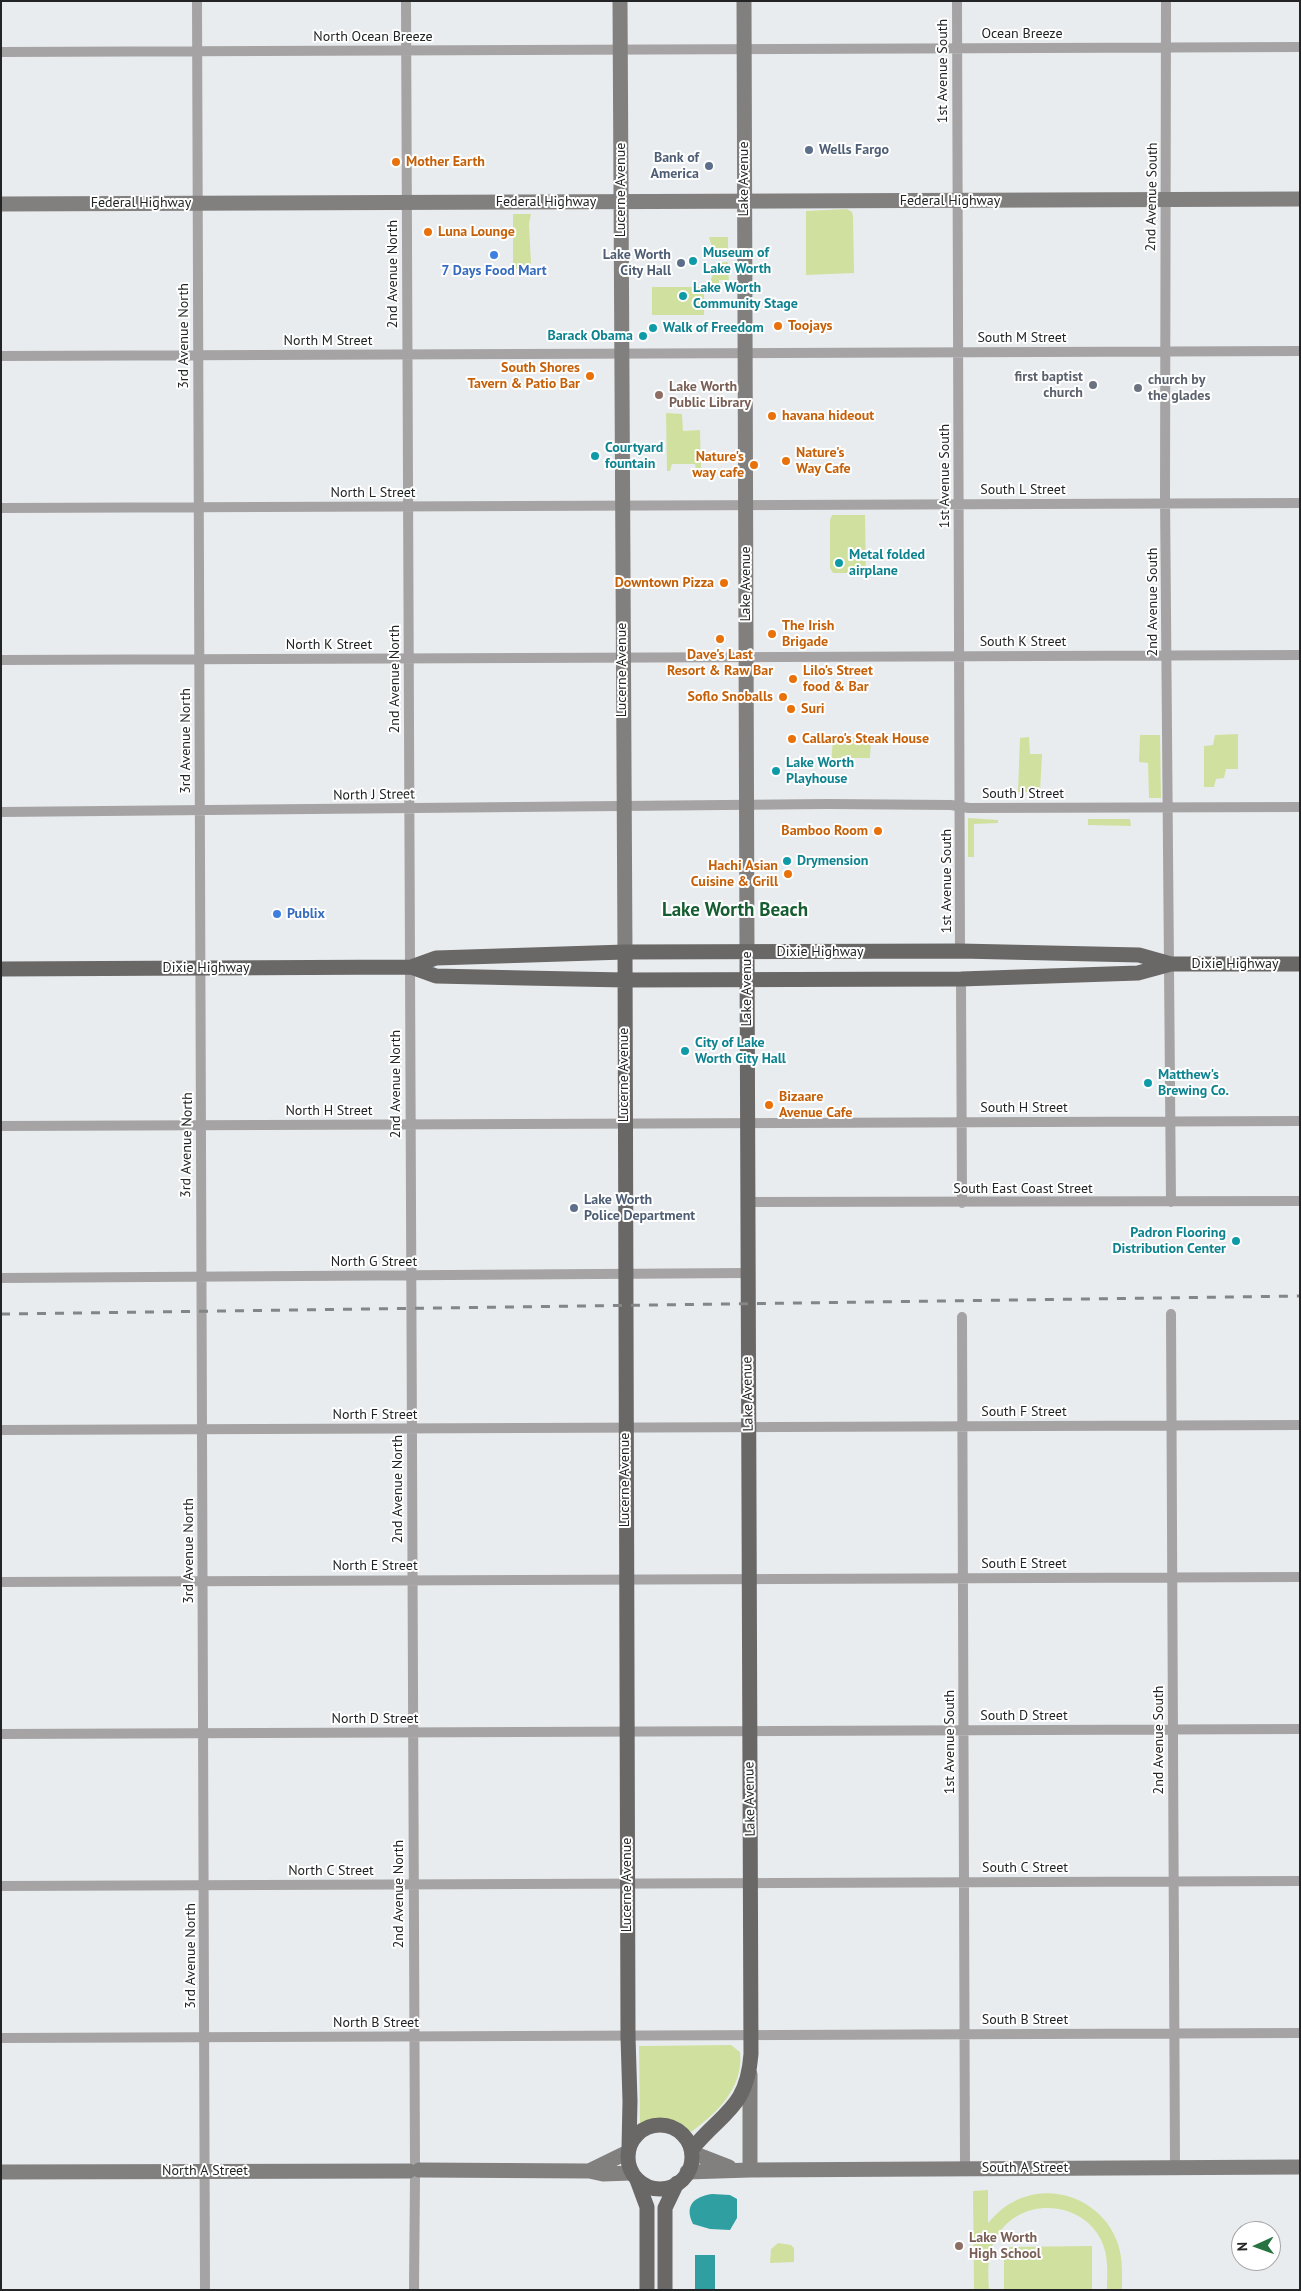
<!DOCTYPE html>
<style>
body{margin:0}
#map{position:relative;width:1301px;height:2291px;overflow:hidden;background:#e9ecef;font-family:"PT Sans",sans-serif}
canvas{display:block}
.frame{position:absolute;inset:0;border:2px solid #232425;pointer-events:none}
.north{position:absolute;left:1231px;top:2221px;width:50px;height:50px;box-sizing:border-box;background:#fff;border:1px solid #a7a7a8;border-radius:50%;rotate:268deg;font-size:14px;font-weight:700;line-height:20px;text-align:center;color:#232425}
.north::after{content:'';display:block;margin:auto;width:18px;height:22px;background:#277341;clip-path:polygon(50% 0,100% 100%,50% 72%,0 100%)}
</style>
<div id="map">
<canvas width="1301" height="2291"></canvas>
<div class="frame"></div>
<div class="north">N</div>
</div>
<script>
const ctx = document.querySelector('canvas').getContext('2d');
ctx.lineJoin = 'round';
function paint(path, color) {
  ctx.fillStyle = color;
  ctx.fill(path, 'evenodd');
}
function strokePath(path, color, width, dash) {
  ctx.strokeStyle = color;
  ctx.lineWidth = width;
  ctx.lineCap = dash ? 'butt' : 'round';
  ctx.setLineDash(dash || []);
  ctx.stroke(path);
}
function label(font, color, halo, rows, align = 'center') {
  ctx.font = font + ' "PT Sans",sans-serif';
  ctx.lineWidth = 4;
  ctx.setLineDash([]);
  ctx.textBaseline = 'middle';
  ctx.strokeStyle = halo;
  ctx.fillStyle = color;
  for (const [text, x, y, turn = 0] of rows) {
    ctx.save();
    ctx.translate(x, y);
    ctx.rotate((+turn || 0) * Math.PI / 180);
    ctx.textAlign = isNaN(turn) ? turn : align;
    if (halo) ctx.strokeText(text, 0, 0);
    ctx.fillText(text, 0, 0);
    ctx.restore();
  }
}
const green = new Path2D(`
 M847 209 852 212 853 216 854 273 806 275V211Z
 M513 214H531L529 224 531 264 513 270Z
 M709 237H728V257H715Z
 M728 262 729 284H725L724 280H719V284H709L716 267V263Z
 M652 287H704V315H652Z
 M666 413 682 414 683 431 700 430 701 469H696L695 464H672L670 471H667Z
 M832 515H865L866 573H833L830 568V520Z
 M1238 734V769H1226L1224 778 1216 779 1214 787H1204V746L1213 745 1215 735Z
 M1140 735H1160L1161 798H1149L1148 763 1139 762Z
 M833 737 871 738 870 758H852V767H831Z
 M1029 737 1030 754H1042L1040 792H1018L1020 738Z
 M968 818 998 820V823L974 824V857H968Z
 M1088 819H1130L1131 826 1088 825Z
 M731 2045 740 2052C744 2087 718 2112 691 2132L666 2121 640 2124 639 2046Z
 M988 2190V2223C996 2214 1004 2206 1015 2201 1055 2181 1104 2202 1118 2244 1123 2259 1122 2275 1122 2290H1107C1107 2273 1109 2256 1101 2240 1080 2198 1016 2197 995 2240 987 2256 988 2273 989 2290H974L973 2191Z
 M778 2243 791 2245 794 2248V2262L770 2263 771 2249Z
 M1092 2246V2290H1004V2247Z`);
const water = new Path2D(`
 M712 2194 730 2195 737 2199V2218L730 2230 710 2229 693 2224C684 2205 694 2197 712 2194Z
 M695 2255H715V2290H695Z`);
const street = new Path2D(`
 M197 1 205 2290
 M406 1 415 2166
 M957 1 960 951
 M1166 1 1165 496 1171 1202
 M1 52 1300 47
 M1 356 1300 351
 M1 508 1300 503
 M1 660 1300 655
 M1 812 828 804 951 805 969 808 1300 807
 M961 979 962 1203
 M1 1126 1300 1121
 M747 1202 1300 1201
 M1 1278 747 1273
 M1171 1314 1175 2167
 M962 1317 965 2168
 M1 1430 1300 1425
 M1 1582 1300 1577
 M1 1734 1300 1729
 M1 1886 1300 1881
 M1 2038 1300 2033
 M414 2290 415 2176`);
const secondary = new Path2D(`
 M620 1 625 952
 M744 1 747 952
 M1 204 1300 199
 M693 2153 729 2167
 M419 2170 589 2171 603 2174 631 2173
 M750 2170V2074
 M589 2171 628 2152
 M1 2172 409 2171
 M687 2172 750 2170 1300 2167`);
const primary = new Path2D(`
 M625 952 628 2037 630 2101 629 2148
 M411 967 436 958 625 952 960 951 1139 955 1171 964H1300
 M1 969 411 967 436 976 524 978 625 980 961 979 1138 973 1171 964
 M628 2157a32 32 0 1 1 64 0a32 32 0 1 1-64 0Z
 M692 2149C722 2112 747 2109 751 2054L747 952
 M637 2180 647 2207V2290
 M665 2290V2208L677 2183`);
const rail = new Path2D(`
 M1 1314 1300 1296`);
const markers = [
 [809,150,5,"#5c6f8a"],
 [396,162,5,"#e8710a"],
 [709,166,5,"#5c6f8a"],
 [428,232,5,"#e8710a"],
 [494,255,5,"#3f7fe0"],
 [693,261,5,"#0f9aa8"],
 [681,263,5,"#5c6f8a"],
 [683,296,5,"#0f9aa8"],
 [778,326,5,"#e8710a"],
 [653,328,5,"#0f9aa8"],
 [643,336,5,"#0f9aa8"],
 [590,376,5,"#e8710a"],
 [1093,385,5,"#6b7280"],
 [1138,388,5,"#6b7280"],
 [659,395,5,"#8d6e63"],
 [772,416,5,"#e8710a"],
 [595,456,5,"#0f9aa8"],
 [786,461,5,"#e8710a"],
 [754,465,5,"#e8710a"],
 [839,563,5,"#0f9aa8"],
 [724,583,5,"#e8710a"],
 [772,634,5,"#e8710a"],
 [720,639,5,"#e8710a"],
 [793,679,5,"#e8710a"],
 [783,697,5,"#e8710a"],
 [791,709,5,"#e8710a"],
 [792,739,5,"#e8710a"],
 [776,771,5,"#0f9aa8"],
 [878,831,5,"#e8710a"],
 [787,861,5,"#0f9aa8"],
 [788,874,5,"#e8710a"],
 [277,914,5,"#3f7fe0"],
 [685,1051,5,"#0f9aa8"],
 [1148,1083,5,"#0f9aa8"],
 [769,1105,5,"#e8710a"],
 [574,1208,5,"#5c6f8a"],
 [1236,1241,5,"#0f9aa8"],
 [959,2246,5,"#8d6e63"]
];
const streetNames = [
 ["Ocean Breeze",1022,34],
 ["North Ocean Breeze",373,37],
 ["1st Avenue South",943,71,-90],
 ["Lake Avenue",744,179,-90],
 ["Lucerne Avenue",621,190,-90],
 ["2nd Avenue South",1152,197,-89],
 ["Federal Highway",950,201],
 ["Federal Highway",546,202],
 ["Federal Highway",141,203],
 ["2nd Avenue North",393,274,-90],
 ["3rd Avenue North",184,336,-90],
 ["South M Street",1022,338],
 ["North M Street",328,341],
 ["1st Avenue South",945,476,-90],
 ["South L Street",1023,490],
 ["North L Street",373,493],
 ["Lake Avenue",746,584,-90],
 ["2nd Avenue South",1153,602,-90],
 ["South K Street",1023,642],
 ["North K Street",329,645],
 ["Lucerne Avenue",622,670,-90],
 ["2nd Avenue North",395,679,-90],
 ["3rd Avenue North",186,741,-90],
 ["South J Street",1023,794],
 ["North J Street",374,795,-1],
 ["1st Avenue South",947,881,-90],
 ["Dixie Highway",820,952],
 ["Dixie Highway",1235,964],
 ["Dixie Highway",206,968],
 ["Lake Avenue",747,989,-90],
 ["Lucerne Avenue",624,1075,-90],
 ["2nd Avenue North",396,1084,-90],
 ["South H Street",1024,1108],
 ["North H Street",329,1111],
 ["3rd Avenue North",187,1145,-89],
 ["South East Coast Street",1023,1189],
 ["North G Street",374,1262],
 ["Lake Avenue",748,1394,-91],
 ["South F Street",1024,1412],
 ["North F Street",375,1415],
 ["Lucerne Avenue",625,1480,-90],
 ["2nd Avenue North",398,1489,-90],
 ["3rd Avenue North",189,1551,-90],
 ["South E Street",1024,1564],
 ["North E Street",375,1566],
 ["South D Street",1024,1716],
 ["North D Street",375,1719],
 ["2nd Avenue South",1159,1740,-90],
 ["1st Avenue South",950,1742,-90],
 ["Lake Avenue",750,1799,-91],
 ["South C Street",1025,1868],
 ["North C Street",331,1871],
 ["Lucerne Avenue",627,1885,-90],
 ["2nd Avenue North",399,1894,-90],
 ["3rd Avenue North",191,1956,-90],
 ["South B Street",1025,2020],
 ["North B Street",376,2023],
 ["South A Street",1025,2168],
 ["North A Street",205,2171]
];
const serviceNames = [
 ["Wells Fargo",819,150],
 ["Bank of",699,158,"right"],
 ["America",699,174,"right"],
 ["Lake Worth",671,255,"right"],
 ["City Hall",671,271,"right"],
 ["Lake Worth",584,1200],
 ["Police Department",584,1216]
];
const foodNames = [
 ["Mother Earth",406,162],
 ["Luna Lounge",438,232],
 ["Toojays",788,326],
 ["South Shores",580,368,"right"],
 ["Tavern & Patio Bar",580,384,"right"],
 ["havana hideout",782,416],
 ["Nature's",796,453],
 ["Way Cafe",796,469],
 ["Nature's",744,457,"right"],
 ["way cafe",744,473,"right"],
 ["Downtown Pizza",714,583,"right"],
 ["The Irish",782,626],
 ["Brigade",782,642],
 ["Dave's Last",720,655,"center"],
 ["Resort & Raw Bar",720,671,"center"],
 ["Lilo's Street",803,671],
 ["food & Bar",803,687],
 ["Soflo Snoballs",773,697,"right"],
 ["Suri",801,709],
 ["Callaro's Steak House",802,739],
 ["Bamboo Room",868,831,"right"],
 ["Hachi Asian",778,866,"right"],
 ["Cuisine & Grill",778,882,"right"],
 ["Bizaare",779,1097],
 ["Avenue Cafe",779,1113]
];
const cultureNames = [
 ["Museum of",703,253],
 ["Lake Worth",703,269],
 ["Lake Worth",693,288],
 ["Community Stage",693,304],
 ["Walk of Freedom",663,328],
 ["Barack Obama",633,336,"right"],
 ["Courtyard",605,448],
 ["fountain",605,464],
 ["Metal folded",849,555],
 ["airplane",849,571],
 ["Lake Worth",786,763],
 ["Playhouse",786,779],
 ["Drymension",797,861],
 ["City of Lake",695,1043],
 ["Worth City Hall",695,1059],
 ["Matthew's",1158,1075],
 ["Brewing Co.",1158,1091],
 ["Padron Flooring",1226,1233,"right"],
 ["Distribution Center",1226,1249,"right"]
];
const shopNames = [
 ["7 Days Food Mart",494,271],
 ["Publix",287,914,"left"]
];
const worshipNames = [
 ["first baptist",1083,377],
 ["church",1083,393],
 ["church by",1148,380,"left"],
 ["the glades",1148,396,"left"]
];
const educationNames = [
 ["Lake Worth",669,387],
 ["Public Library",669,403],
 ["Lake Worth",969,2238],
 ["High School",969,2254]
];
const districtNames = [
 ["Lake Worth Beach",735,911]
];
paint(green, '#d0e19f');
paint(water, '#2f9fa1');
strokePath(street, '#a5a3a3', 10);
strokePath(secondary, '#82807f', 15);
strokePath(primary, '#6a6767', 15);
strokePath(rail, '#838587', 3, [9, 9]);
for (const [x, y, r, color] of markers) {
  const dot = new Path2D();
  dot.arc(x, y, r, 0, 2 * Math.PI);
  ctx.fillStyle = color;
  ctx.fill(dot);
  strokePath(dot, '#fff', 2);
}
label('14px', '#232425', '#fff', streetNames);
label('bold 14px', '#4e5e75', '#fff', serviceNames, 'left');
label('bold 14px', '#c56008', '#fff', foodNames, 'left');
label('bold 14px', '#0d838f', '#fff', cultureNames, 'left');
label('bold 14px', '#366cbe', '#fff', shopNames);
label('bold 14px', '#5b616d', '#fff', worshipNames, 'right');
label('bold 14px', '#785e54', '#fff', educationNames, 'left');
label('bold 19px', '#165d31', '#fff', districtNames);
</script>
